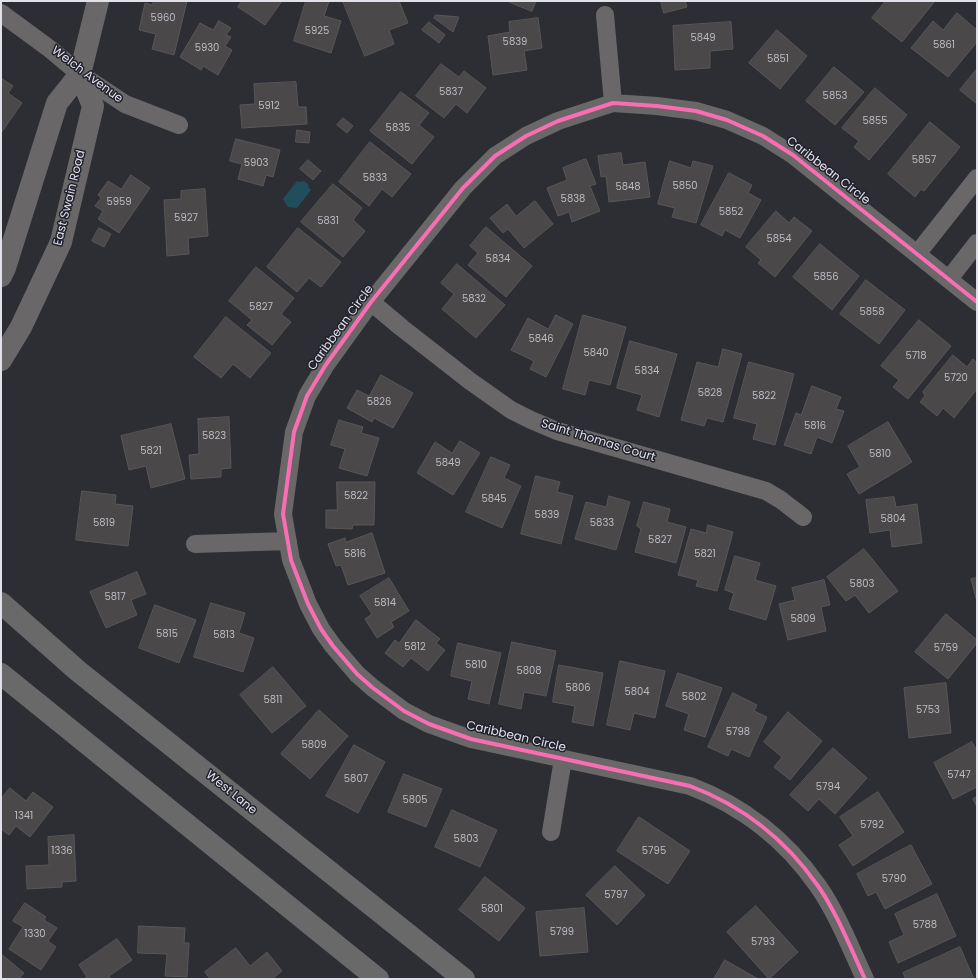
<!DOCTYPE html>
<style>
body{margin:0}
#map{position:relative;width:978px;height:980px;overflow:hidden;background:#2d2e34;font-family:Poppins,sans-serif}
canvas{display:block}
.frame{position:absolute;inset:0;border:2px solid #e1e1ea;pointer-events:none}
</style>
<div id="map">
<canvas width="978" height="980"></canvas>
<div class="frame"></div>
</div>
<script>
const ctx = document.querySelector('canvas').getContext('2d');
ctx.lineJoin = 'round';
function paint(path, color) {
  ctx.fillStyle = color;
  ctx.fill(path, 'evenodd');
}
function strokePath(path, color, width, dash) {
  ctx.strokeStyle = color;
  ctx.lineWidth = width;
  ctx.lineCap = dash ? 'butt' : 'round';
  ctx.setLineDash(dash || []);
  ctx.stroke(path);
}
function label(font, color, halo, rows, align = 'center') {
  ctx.font = font + ' Poppins,sans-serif';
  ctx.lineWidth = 3;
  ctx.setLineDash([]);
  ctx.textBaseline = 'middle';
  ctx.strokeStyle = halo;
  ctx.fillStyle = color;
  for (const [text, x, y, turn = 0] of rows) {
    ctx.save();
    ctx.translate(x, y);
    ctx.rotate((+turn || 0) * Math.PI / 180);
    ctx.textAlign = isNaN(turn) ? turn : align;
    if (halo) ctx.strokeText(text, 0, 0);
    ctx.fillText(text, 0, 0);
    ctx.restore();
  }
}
const water = new Path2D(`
 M297 181 299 182 304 181 308 184 309 188 311 190 297 208 288 207 283 199Z`);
const building = new Path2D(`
 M154 1H187L174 55 152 49 156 34 139 30 145 3 152 5Z
 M242 1H282L265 25 238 7Z
 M306 1H329L324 16 341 21 331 53 294 41Z
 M343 1H399L408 23 389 30 394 44 365 56Z
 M507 1H536L532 11Z
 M661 1H685L687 7 664 13Z
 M886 1H935L902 42 872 18Z
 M957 13 977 30V42L948 77 911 48 933 21 943 30Z
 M436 15 459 17 453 32 434 18Z
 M538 18 542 48 524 51 527 70 493 75 488 36 510 32 509 22Z
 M219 21 231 28 226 35 231 37 225 46 232 50 218 75 203 66 201 70 180 57 200 23 213 30Z
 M429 22 445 35 439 43 422 30Z
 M731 22 733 49 710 51V68L675 70 673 26Z
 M777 30 807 56 780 89 749 63Z
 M441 64 459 77 464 71 486 88 467 113 456 104 444 118 416 96Z
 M834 67 864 92 835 125 806 101Z
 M977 69V104L960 90Z
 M1 78 13 86 8 93 22 103 1 133Z
 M296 82 298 107H306L307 124 242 128 240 105 255 104 254 84Z
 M875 88 907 115 869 160 854 147 859 141 842 128Z
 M401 92 429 113 419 125 434 137 412 164 370 131Z
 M343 118 353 126 347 133 337 125Z
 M930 122 960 147 924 191 921 189 915 197 888 174Z
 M297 130 310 132 309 143 296 142Z
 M236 139 280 150 273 177 266 175 263 186 238 179 242 164 230 161Z
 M370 142 411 174 392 197 382 189 369 206 339 182Z
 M621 153 623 165 645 162 650 197 609 202 606 176 601 177 598 156Z
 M586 159 596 184 590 186 600 211 572 222 569 212 558 216 547 188 567 180 563 168Z
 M308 160 321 171 313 180 300 169Z
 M670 161 691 168 693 161 713 166 696 223 672 217 675 208 658 204Z
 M729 173 752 185 748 193 761 200 740 238 725 230 722 236 701 225Z
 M131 175 150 188 119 233 98 219 103 211 95 206 101 198 98 195 108 181 121 189Z
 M333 184 362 208 353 220 365 231 343 257 301 222Z
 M205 189 208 236 188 238 189 254 167 256 164 200 181 199V191Z
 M535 201 553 224 524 248 508 229 503 233 490 218 507 204 516 216Z
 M776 211 789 223 794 217 812 231 775 277 758 263 761 260 746 247Z
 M486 227 532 266 506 297 468 265 478 253 470 246Z
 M99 228 111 234 104 247 92 241Z
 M298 228 341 262 321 287 309 278 297 292 267 267Z
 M820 244 859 276 832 310 793 277Z
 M457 264 505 305 476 338 442 309 454 294 441 283Z
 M256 267 294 298 281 314 291 322 272 345 247 325 252 320 229 301Z
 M866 280 905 310 879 344 840 314Z
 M556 315 573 324 546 377 530 369 534 361 511 350 528 318 548 329Z
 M583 315 626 327 610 385 589 380 585 395 563 389Z
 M226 317 271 353 250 378 233 364 221 378 194 357Z
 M919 320 951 346 908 399 893 387 899 380 881 366Z
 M630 341 677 354 659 417 637 410 642 395 617 388Z
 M723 349 742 354 723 422 707 418 704 426 681 420 697 362 718 367Z
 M953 355 967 367 973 359 977 363V389L954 418 943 408 937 416 920 402 925 396 923 392Z
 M749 362 794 374 775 445 753 439 757 424 734 418Z
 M381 375 413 393 393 428 374 418 372 422 347 408 357 390 369 396Z
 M812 386 841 397 836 409 844 411 832 443 817 437 811 454 784 445 796 413 801 415Z
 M229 417 231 468 221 469V477L191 479 189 455 199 454 198 419Z
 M339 420 363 427 361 433 379 438 367 476 339 468 345 449 331 445Z
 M888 422 912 462 859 494 847 474 860 467 848 446Z
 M171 424 185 479 151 488 146 466 129 470 121 436Z
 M460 441 480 453 453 495 417 473 435 442 452 453Z
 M491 457 510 465 504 478 521 486 502 528 466 512Z
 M536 476 560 482 557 492 573 496 561 544 521 534Z
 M337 482H375L374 525H353L352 529 326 528V510H337Z
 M82 491 116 495 115 504 133 506 128 546 76 540Z
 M609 496 630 502 616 550 575 539 586 502 606 507Z
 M894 497 896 507 917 504 922 543 892 547 890 530 870 533 866 500Z
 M644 502 670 509 667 522 686 527 676 563 635 552 641 529 637 526Z
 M708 525 733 532 717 591 696 586 698 580 678 575 691 529 706 533Z
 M372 533 385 573 348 585 341 565 336 566 328 544 345 538 346 542Z
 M864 549 898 591 869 613 855 595 846 601 827 577Z
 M735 556 760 563 755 580 776 586 766 620 729 609 734 593 725 590Z
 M137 572 146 594 131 600 137 615 106 628 90 592Z
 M389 578 409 611 391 622 394 627 377 638 365 619 372 614 360 596Z
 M977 578V602L971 579Z
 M824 580 830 605 821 607 826 631 788 640 779 604 795 600 792 588Z
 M211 603 245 613 239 633 254 638 243 672 194 657Z
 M155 605 196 620 179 663 139 648Z
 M946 614 977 640V643L948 679 915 652Z
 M416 620 440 639 436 643 445 650 428 671 411 658 403 667 385 653 395 640 399 643Z
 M512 642 556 651 546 696 524 692 521 709 499 704Z
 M458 643 501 653 489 704 468 699 472 681 451 676Z
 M620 661 665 671 655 718 634 713 630 730 607 725Z
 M559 665 603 673 593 726 572 722 575 706 553 702Z
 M273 667 306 706 272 733 240 695Z
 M678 673 722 688 705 737 684 730 689 714 666 706Z
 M946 683 951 733 909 738 904 688Z
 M733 693 757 705 754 711 767 717 749 757 731 749 728 756 708 747Z
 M319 710 348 736 310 779 281 754Z
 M788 712 822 741 790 780 774 767 782 757 764 742Z
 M972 742 977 751V787L953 799 934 763Z
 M354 745 385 762 358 813 326 796Z
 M833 748 867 778 835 814 819 799 808 811 790 795Z
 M404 774 442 789 426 827 388 812Z
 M10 788 26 801 33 792 53 807 30 837 16 826 9 835 1 829V799Z
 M878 792 904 832 853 866 839 845 853 836 840 817Z
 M977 797V807L973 799Z
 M452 810 497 830 480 867 435 847Z
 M639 817 690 851 668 884 617 851Z
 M74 835 76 881 62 882V887L27 889 26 866 49 865 48 837Z
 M911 845 932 884 885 909 876 892 868 896 857 874Z
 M615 866 645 895 617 925 586 895Z
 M485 877 525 908 499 941 459 910Z
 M937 894 956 936 898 963 889 942 904 935 895 914Z
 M25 903 46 917 44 920 57 928 48 941 56 947 41 970 9 949 23 927 13 921Z
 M756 906 798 952 769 979 727 932Z
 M584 908 588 952 540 956 536 912Z
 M139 926 185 928 184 943H189L187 977 165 976 167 954 138 953Z
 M117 939 132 960 109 976 111 979H84L87 977 79 965Z
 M960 947 974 979H906L903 973Z
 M236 948 250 966 267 952 282 971 272 979H210L205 972Z
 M1 954 24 973 19 979H1Z
 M725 960 758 979H714Z`);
const minor = new Path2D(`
 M1 13 50 49 80 74 125 104 179 125
 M605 15 613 103
 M917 254 977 178
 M949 279 977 243
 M371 302 402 328 470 381 511 410 531 420 557 431 766 491 781 500 803 517
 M195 544 288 541
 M551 832 563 759
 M865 979C851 949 837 913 818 886 786 840 743 806 690 786L471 739 429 724 404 711 373 688 357 674 333 646 321 629 308 604 291 560 283 514 294 432 307 396 325 366 371 302 463 188 495 156 526 136 558 121 613 103 657 106 696 111 727 120 763 136 793 155 977 302`);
const tertiary = new Path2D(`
 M1 276 5 268 57 103 80 74 98 1
 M1 360 21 327 61 242 93 106 80 74`);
const primary = new Path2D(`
 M1 603 78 671 464 979
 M1 674 378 979`);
const cycleway = new Path2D(`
 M865 979C851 949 837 913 818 886 786 840 743 806 690 786L471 739 429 724 404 711 373 688 357 674 333 646 321 629 308 604 291 560 283 514 294 432 307 396 325 366 371 302 463 188 495 156 526 136 558 121 613 103 657 106 696 111 727 120 763 136 793 155 977 302`);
const numberNames = [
 ["5960",163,18],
 ["5925",317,31],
 ["5849",703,38],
 ["5839",515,42],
 ["5861",944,45],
 ["5930",207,48],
 ["5851",778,59],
 ["5837",451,92],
 ["5853",835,96],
 ["5912",269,106],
 ["5855",875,121],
 ["5835",398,128],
 ["5857",924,160],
 ["5903",256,163],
 ["5833",375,178],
 ["5850",685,186],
 ["5848",628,187],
 ["5838",573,199],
 ["5959",119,202],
 ["5852",731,212],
 ["5927",186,218],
 ["5831",328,221],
 ["5854",779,239],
 ["5834",498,259],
 ["5856",826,277],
 ["5832",474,299],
 ["5827",261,307],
 ["5858",872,312],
 ["5846",541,339],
 ["5840",596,353],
 ["5718",916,356],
 ["5834",647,371],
 ["5720",956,378],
 ["5828",710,393],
 ["5822",764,396],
 ["5826",379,402],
 ["5816",815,426],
 ["5823",214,436],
 ["5821",151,451],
 ["5810",880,454],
 ["5849",448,463],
 ["5822",356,496],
 ["5845",494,499],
 ["5839",547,515],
 ["5804",893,519],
 ["5819",104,523],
 ["5833",602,523],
 ["5827",660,540],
 ["5816",355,554],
 ["5821",705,554],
 ["5803",862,584],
 ["5817",115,597],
 ["5814",385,603],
 ["5809",803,619],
 ["5815",167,634],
 ["5813",224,635],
 ["5812",415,647],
 ["5759",946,648],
 ["5810",476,665],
 ["5808",529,671],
 ["5806",578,688],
 ["5804",637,692],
 ["5802",694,697],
 ["5811",273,700],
 ["5753",928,710],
 ["5798",738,732],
 ["5809",314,745],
 ["5747",959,775],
 ["5807",356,779],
 ["5794",828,787],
 ["5805",415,800],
 ["1341",24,816],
 ["5792",872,825],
 ["5803",466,839],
 ["1336",62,851],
 ["5795",654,851],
 ["5790",894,879],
 ["5797",616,895],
 ["5801",492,909],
 ["5788",925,925],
 ["5799",562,932],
 ["1330",35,934],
 ["5793",763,942]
];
const streetNames = [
 ["Welch Avenue",87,75,37],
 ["Caribbean Circle",828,171,38],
 ["East Swain Road",70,198,-76],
 ["Caribbean Circle",341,328,-54],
 ["Saint Thomas Court",598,441,17],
 ["Caribbean Circle",516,737,13],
 ["West Lane",231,793,39]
];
paint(water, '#204e5a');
paint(building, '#4a4849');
strokePath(building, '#585657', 1);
strokePath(minor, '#696768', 18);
strokePath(tertiary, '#696768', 22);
strokePath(primary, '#6a696a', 22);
strokePath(cycleway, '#f96db3', 4);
label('10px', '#bbbbc2', null, numberNames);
label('12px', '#e1e1ea', '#21212d', streetNames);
</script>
